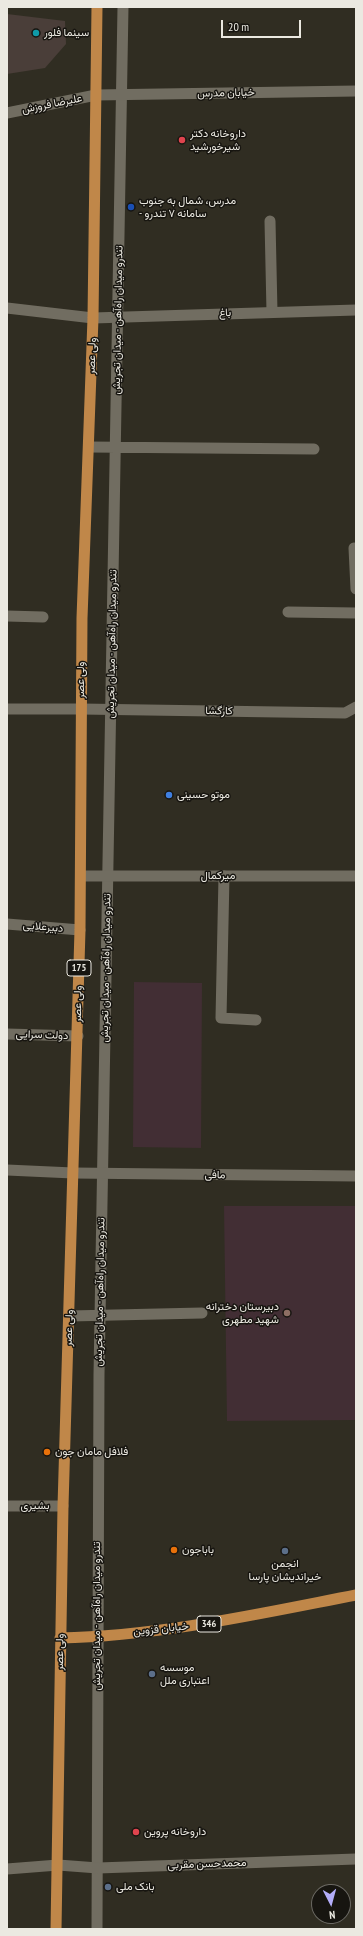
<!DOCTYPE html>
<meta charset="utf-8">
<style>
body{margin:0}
#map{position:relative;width:363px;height:1936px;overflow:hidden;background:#302d22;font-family:"PT Sans Narrow",sans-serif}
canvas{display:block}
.frame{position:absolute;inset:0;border:8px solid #ebe9e1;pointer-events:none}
.north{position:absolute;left:311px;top:1884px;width:40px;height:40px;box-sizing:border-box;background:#171510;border:1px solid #6c6a64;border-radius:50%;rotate:174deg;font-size:11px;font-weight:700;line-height:16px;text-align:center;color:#ebe9e1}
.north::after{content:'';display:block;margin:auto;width:14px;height:18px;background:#b3adf9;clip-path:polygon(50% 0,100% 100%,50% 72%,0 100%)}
.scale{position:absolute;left:221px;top:20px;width:80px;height:18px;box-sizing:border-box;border:2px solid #ebe9e1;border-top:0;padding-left:5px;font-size:12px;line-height:14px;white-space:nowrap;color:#ebe9e1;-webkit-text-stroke:3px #171510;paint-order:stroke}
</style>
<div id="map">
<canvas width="363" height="1936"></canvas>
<div class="frame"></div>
<div class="north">N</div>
<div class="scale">20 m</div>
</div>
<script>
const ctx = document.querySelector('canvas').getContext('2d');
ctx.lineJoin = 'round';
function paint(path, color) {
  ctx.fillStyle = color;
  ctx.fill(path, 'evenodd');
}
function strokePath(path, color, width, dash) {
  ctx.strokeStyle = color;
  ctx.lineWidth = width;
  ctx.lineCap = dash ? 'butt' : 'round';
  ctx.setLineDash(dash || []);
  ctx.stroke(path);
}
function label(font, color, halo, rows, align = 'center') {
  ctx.font = font + ' "PT Sans Narrow",Vazirmatn,sans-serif';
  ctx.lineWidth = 3;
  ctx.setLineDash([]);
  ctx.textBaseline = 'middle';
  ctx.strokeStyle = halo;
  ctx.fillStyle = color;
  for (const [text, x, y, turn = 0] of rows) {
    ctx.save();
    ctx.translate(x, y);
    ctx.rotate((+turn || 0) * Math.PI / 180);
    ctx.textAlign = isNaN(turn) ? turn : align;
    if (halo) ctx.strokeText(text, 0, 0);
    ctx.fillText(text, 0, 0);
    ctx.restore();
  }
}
const education = new Path2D(`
 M134 982 202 983 201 1148 133 1147Z
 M224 1206H356V1420L227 1421Z`);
const building = new Path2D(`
 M7 14 65 21 66 44 45 68 7 74Z`);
const service = new Path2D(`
 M270 221 272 312
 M7 308 93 318
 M89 447 314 449
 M288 612 356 613
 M7 709H81
 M224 876 221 1018 256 1020
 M7 1170 73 1173
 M70 1316 202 1313
 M97 1929 99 1374 123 7`);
const minor = new Path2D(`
 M93 318 356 310
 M354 548 356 589
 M7 616 43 617
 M81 709 345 713 356 707
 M81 876H356
 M7 924 80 930
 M7 1034 78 1036
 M73 1173 356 1176
 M7 1869 58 1865`);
const tertiary = new Path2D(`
 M7 113 96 95 356 91
 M7 1506H63
 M58 1865 98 1868 356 1859`);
const primary = new Path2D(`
 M60 1638C160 1636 258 1614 356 1595
 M56 1929 63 1506 80 930 82 618 93 318 97 7`);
const markers = [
 [36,33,4,"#0f9aa8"],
 [182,140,4,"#e0444e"],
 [131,207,4,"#1a4fb4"],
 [169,795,4,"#3f7fe0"],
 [287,1313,4,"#8d6e63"],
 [47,1452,4,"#e8710a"],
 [174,1550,4,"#e8710a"],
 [285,1551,4,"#5c6f8a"],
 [152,1674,4,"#5c6f8a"],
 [136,1832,4,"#e0444e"],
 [108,1887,4,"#5c6f8a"]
];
const shields = [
 [79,968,24],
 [209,1624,24]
];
const shieldNames = [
 ["175",79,968],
 ["346",209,1624]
];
const poiNames = [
 ["سینما فلور",44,33],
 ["داروخانه دکتر",190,134],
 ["شیرخورشید",190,147],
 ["مدرس، شمال به جنوب",139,201],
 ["- سامانه ۷ تندرو",139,214],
 ["موتو حسینی",177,795],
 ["دبیرستان دخترانه",279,1307,"right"],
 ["شهید مطهری",279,1320,"right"],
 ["فلافل مامان جون",55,1452],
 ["باباجون",182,1550],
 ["انجمن",285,1564,"center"],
 ["خیراندیشان پارسا",285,1577,"center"],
 ["موسسه",160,1668],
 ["اعتباری ملل",160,1681],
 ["داروخانه پروین",144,1832],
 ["بانک ملی",116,1887]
];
const streetNames = [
 ["خیابان مدرس",226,93,-1],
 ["علیرضا فروزش",52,104,-11],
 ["باغ",225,313,-2],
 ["تندرو میدان راه‌آهن - میدان تجریش",118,320,-89],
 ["ولی عصر",92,356,-88],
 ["تندرو میدان راه‌آهن - میدان تجریش",112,644,-89],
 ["ولی عصر",81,680,-90],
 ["کارگشا",219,711,1],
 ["میرکمال",218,876],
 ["دبیرعلایی",43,927,5],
 ["تندرو میدان راه‌آهن - میدان تجریش",106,968,-89],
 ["ولی عصر",78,1004,-89],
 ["دولت سرایی",42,1035,2],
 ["مافی",215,1175,1],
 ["تندرو میدان راه‌آهن - میدان تجریش",100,1292,-89],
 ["ولی عصر",69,1328,-88],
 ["بشیری",35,1506],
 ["تندرو میدان راه‌آهن - میدان تجریش",97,1616,-90],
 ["خیابان قزوین",161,1629,-6],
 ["ولی عصر",60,1652,-89],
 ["محمدحسن مقربی",207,1864,-2]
];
paint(education, '#422e34');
paint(building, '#4a3e39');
strokePath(service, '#716d61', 11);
strokePath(minor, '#716d61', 11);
strokePath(tertiary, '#716d61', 11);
strokePath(primary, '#c08749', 11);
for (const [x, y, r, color] of markers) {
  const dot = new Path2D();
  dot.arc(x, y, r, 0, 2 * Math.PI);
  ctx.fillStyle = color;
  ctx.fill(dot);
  strokePath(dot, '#171510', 1.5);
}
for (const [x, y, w] of shields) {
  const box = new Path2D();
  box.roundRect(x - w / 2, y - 8, w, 16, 3);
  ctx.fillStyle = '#171510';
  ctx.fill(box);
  strokePath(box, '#ebe9e1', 1);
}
label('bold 10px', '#ebe9e1', null, shieldNames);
label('11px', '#ebe9e1', '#171510', poiNames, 'left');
label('11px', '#ebe9e1', '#171510', streetNames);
</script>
